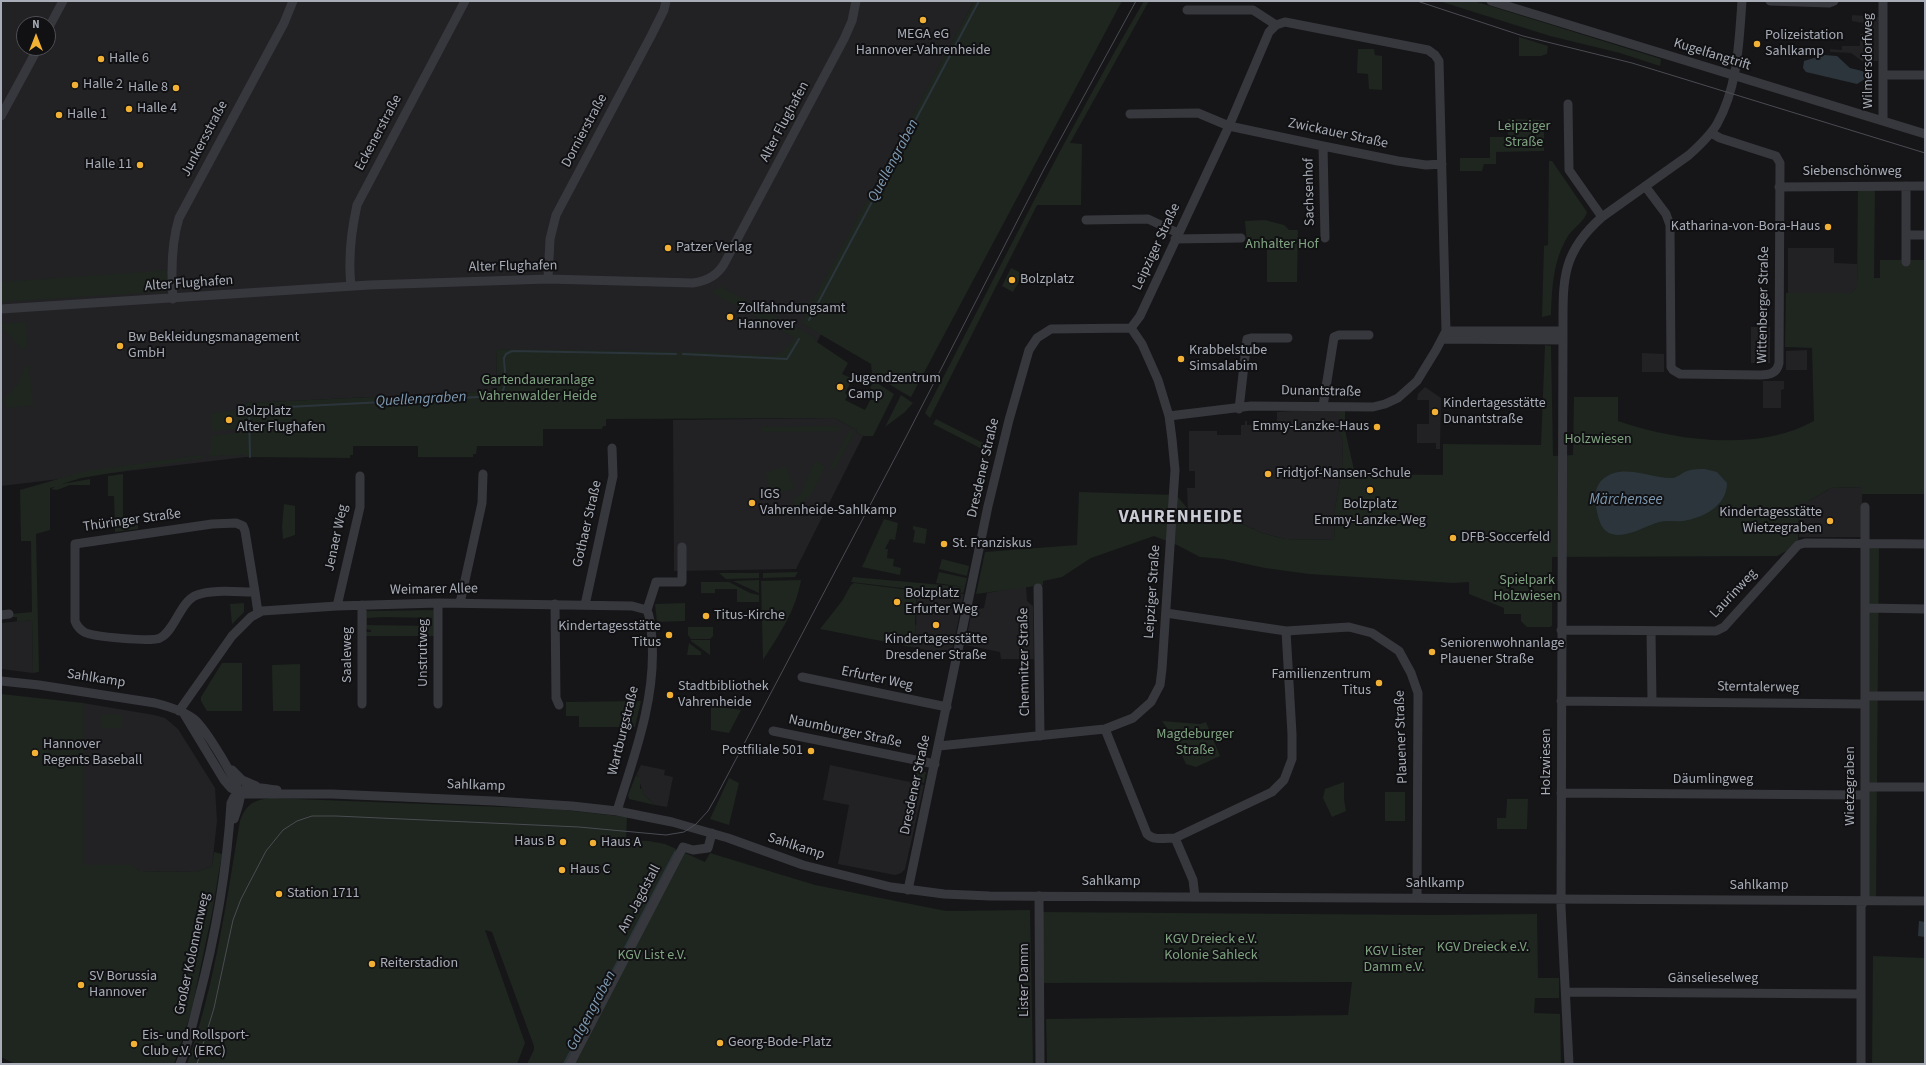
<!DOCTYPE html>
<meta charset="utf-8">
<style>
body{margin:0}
#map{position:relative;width:1926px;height:1065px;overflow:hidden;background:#161618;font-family:"Source Sans 3",sans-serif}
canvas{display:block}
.frame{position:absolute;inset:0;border:2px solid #a8adb8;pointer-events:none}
.north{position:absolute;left:16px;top:16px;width:40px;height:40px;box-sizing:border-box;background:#111113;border:1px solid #4d4f55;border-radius:50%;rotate:0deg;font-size:11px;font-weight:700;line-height:16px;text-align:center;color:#a8adb8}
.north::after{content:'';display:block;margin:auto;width:14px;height:18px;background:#f2b134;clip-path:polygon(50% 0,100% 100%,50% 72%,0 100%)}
</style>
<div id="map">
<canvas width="1926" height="1065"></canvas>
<div class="frame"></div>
<div class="north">N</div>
</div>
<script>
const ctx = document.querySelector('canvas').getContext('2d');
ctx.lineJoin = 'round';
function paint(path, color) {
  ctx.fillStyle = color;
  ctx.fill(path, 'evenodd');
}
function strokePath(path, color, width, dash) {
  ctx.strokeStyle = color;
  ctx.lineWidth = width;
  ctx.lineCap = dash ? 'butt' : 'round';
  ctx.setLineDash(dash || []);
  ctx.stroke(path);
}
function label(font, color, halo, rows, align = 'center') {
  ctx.font = font + ' "Source Sans 3",sans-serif';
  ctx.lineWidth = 4;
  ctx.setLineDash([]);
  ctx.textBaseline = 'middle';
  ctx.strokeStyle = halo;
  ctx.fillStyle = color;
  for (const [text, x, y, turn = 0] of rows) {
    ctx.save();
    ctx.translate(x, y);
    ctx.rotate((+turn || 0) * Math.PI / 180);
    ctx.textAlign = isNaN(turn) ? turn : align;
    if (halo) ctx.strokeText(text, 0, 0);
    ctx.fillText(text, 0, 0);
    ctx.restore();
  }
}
const built = new Path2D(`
 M1 1H974L802 323 821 334 806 364 496 349 497 391 247 403 246 457 1 486ZM24 24H48V48H24Z
 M1852 15 1879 17 1878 61H1862L1851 53 1830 52V49L1842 50V46H1860V34H1863V23L1852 21Z
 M1788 248H1834V263L1857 264V287L1851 293H1788Z
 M1751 327H1770V363H1751Z
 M1807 350V370H1786V351Z
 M1642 353 1664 354V372H1642Z
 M1763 381H1784V389L1781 390V408H1763Z
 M1425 387 1441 398 1440 449H1436V443H1417V424H1429V400H1417L1418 394Z
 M1292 411H1340V434L1343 441 1342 469 1335 508 1334 540 1285 539 1262 533 1229 518 1188 509 1187 488H1195V471H1189V431H1217V435H1241V425H1245V421H1247V425H1277V412Z
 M834 418 857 430 856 432 863 436 796 569 674 571 673 420Z
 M1862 487V537H1799V502H1807L1831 488Z
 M1026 586 1027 601 1033 606 1034 659H1001L1000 652 965 645 972 610 984 608 987 593Z
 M917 591 964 594 951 655 912 647 916 627Z
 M32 620 33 673 1 669V623Z
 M83 703 154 715 165 718 178 729 215 788 217 821 212 866 196 872 140 871 131 865H83Z
 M641 765 665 770 664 775 673 777 667 807 655 805 643 794 638 776 636 775Z
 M830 765 924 785 905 869 901 873 895 875 838 864 849 805 823 800Z`);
const green = new Path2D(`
 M974 1H1122L911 397C897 390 886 381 872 373L871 364 801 323Z
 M1144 1H1149L1070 143 1082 144 1081 205H1037L930 418 925 413C996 275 1065 135 1144 1Z
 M1439 1H1474L1661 59 1660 66 1620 53 1550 36Z
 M1519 37 1548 46 1547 54 1541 56H1519Z
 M1358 49H1374L1375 55 1382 56V90L1369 89 1368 74 1357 73Z
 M1508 119 1544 120V151L1496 152V164H1484L1482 171H1460V158H1490V137H1508Z
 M1549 161H1552L1587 212C1585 221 1573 228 1568 236 1553 260 1552 288 1551 315L1542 317 1544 246 1548 245Z
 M1858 186H1875L1874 278H1880V260H1925V494H1862L1861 487 1831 488 1807 502H1799L1798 545 1777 556 1552 557V626L1550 627H1527L1521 621V614H1504V608L1469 594V582L1453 583 1309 574 1265 568 1223 559 1200 557 1177 545 1154 536 1091 558 1062 577 1043 581V585L976 594 985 552 1077 545 1079 492 1176 495 1188 509 1229 518 1262 533 1285 539 1334 540 1335 508 1342 469 1343 441 1340 434V411L1345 410V430L1355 474 1443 475V444L1541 445 1545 345 1551 346 1553 456 1573 455 1574 397H1618V421C1676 441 1758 452 1814 421L1812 348 1785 347 1786 293H1851L1857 287Z
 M1265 220 1284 225 1289 230H1298L1297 282H1267V244L1247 243 1245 221Z
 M1011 268 1023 274 1013 292 1002 286Z
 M172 270V291L1 302V282Z
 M720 286 814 337 817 342 848 363 842 374 853 379 845 393 848 395 845 400 865 410 875 391 870 388 874 381 894 394 873 436H863L856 432 857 430 834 418 606 419V426H603L602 429H543V446H477L476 454H473V457H418V446H353V455H350V458L246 457 245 455 209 456V450H211V436L246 432V428L212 431V413L246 410V403L497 391 496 349 704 352 772 356 783 351 795 338 712 293Z
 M26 322 27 348H20L5 330 1 328V324Z
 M29 366 33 405 6 408 4 398C16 389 21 381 24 367Z
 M901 395 913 403 905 412 885 427Z
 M936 419 993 448 990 453 933 424Z
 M839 426V431L762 432V427Z
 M850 430 854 433 834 470 830 468Z
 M203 455V458L81 478 62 484 90 479V485H70L57 490 51 489 55 487 50 488V530L36 534 39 672 33 673 32 620 17 622V617H11V614L32 612 31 541H21L20 490 86 471Z
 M816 461 825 466 812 494 796 507 792 501 802 493C803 488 812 465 816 461Z
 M786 466 794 489 772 495 765 473Z
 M123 474V527H134L135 523H138V529L115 532 114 496H108V476Z
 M284 504 295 506V535L283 539 282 527Z
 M884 519 898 523 895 540 890 539 885 549H888L887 558 894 559 893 566 901 568 900 575 862 567Z
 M913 526 927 529 925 544 913 542 915 531 913 529Z
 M1865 544H1879L1876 901 1865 900Z
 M942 559 969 566 967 576 939 569Z
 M798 572 795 577 763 578V573Z
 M939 572 967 578 965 587 936 583Z
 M719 573H759V578L726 579Z
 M853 577 965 587 963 593 919 590 851 582Z
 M759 580V593L733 581Z
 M801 580C796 610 779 635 763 660L761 581Z
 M701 582H729L750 593 759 595V602H737V589H715V593H701Z
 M854 583 917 591 915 623 916 627 912 647 820 629 842 601 851 585Z
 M244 603V612L232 624 230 604Z
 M685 603V621L657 622 655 604Z
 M435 610 434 636H365V632H371V630L366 629 364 611ZM385 617 432 618V626L367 625V618Z
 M688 627H713V636L710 639H691L688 635Z
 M691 640H710V655L691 641Z
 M689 643 701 652V655H687Z
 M222 663H242V711H207L201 701V697Z
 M300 664V711H273L272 665Z
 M1 694 83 703V865H132L140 871 196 872 212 866 214 852 222 854 212 913 191 1013 174 1064H15L1 1057Z
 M641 701 635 727H579V716H566V702Z
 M711 706 741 710 729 733 711 730Z
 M102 715H122V728H102Z
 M1162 721 1200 724 1206 722 1220 756 1196 767 1186 764 1173 737Z
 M916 770 926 772 924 783 914 780Z
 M636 775 640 778V789H642L643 794 655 805 629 799 628 795Z
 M729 778 739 783 729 825 710 819Z
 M1344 782V800L1346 811 1332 817 1323 798 1325 789Z
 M1385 792H1405V821H1385Z
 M270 798 555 809 627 817 626 840 649 841 665 844 705 862 710 853 815 885 946 911 1030 910 1033 1064H527L534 1050V1046L492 932 485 930 525 1043 517 1064H187C215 985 226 903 240 821 246 805 253 800 270 798Z
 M1507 799H1528L1527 829H1497V818H1506Z
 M1042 912 1432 915 1537 914 1538 978H1559V998H1535L1534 1013 1560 1014 1561 1064H1047L1046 1019 1348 1015 1352 982 1042 983Z
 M1873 956 1925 958V1064H1872Z`);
const water = new Path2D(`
 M1824 55 1837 56 1850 68 1866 72 1870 76 1857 84 1806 72 1803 68 1804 61Z
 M1705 469 1717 472 1727 483C1727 506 1703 518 1683 521 1675 522 1667 520 1659 522 1644 526 1625 540 1609 533 1600 529 1598 516 1596 507 1594 498 1595 488 1601 481 1621 461 1650 479 1673 478 1678 477 1682 473 1687 471 1693 469 1699 469 1705 469Z
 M1919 921 1925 922V937L1918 936Z`);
const stream = new Path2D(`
 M809 320 979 1
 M683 354 787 359 799 339
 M250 457 249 409 498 396C509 390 504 368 504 358L506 354 512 351 676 354
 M564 1064 675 852`);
const minor = new Path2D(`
 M1491 1 1925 134
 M1770 1 1829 3 1834 1
 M1883 1V121
 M1187 10H1253L1276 25
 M48 29 63 1
 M1884 75H1925
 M1568 104 1569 170 1602 217
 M1130 114 1198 113 1229 126 1323 146 1398 161 1426 165 1442 164
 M1 116 38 48
 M1323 146 1325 238
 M1645 186 1666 214 1670 225 1671 367 1673 370 1680 374 1760 375C1770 375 1777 373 1779 363L1780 163 1776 156 1720 138 1711 133
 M1906 186V235H1925
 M1779 187 1925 186
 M1086 220 1148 219 1178 233
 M1175 239 1241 238
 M1906 262V235
 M548 279 550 239 556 215 651 36 664 10 666 1
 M351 286C348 259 351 232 357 205L465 1
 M173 299C171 272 171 244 179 218L284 23 293 1
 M1 309 369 285 548 279 693 283C707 281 717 276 724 264L844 39 852 21 856 1
 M1446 331H1563
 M1442 339 1563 340
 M1323 406 1334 337 1339 335H1369
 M1239 409 1247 339 1251 338H1288
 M236 523 243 526 245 531 255 592C238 592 212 589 197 595 180 601 175 631 160 638 152 642 92 637 84 632 79 629 77 626 75 621V544L212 524Z
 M1038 588 1040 736
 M255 592 258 613
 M460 603 482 503 483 474
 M555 604 556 698 559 705
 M362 605V704
 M585 605 613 476 612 448
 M337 606 360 507V476
 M1865 608 1925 609
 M647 610 656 582H682V547
 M1166 613 1286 631 1349 627 1372 633 1399 651 1411 673 1418 693 1417 898
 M1 615 9 614
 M1561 630 1716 631 1724 627 1798 545 1805 543 1925 544
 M1651 631 1652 701
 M802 677 947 707
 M1 681 39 685 155 703C167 706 184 711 194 719 205 728 240 784 240 798 239 805 236 813 234 819
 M1865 696H1925
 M1561 701 1865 704
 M438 704V603
 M179 711 232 636 251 617 262 611 337 606 438 603 632 606 647 610
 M184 714 224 780 231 788 245 794H332L494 801 572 806 617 811 672 822 728 838 803 865 891 887 944 894 990 896 1925 901
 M1105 729 1147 834C1154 841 1165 838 1175 838L1193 880 1195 897
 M773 731 935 764
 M939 746 1105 729 1133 718 1151 702 1160 685 1162 669 1175 470 1172 439 1169 416 1158 380 1142 344 1131 328 1140 316 1229 126 1269 32 1276 25 1285 22 1428 50 1435 55 1439 61 1446 331 1436 350 1417 381 1398 398 1385 404 1373 407 1251 406 1169 416
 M232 770 242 780 256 786
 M1865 787H1925
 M1561 793 1865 795
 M617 811C634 756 656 699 652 640 651 630 651 619 647 610
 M1175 838 1272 792 1284 780 1292 759V734L1286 631
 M908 890 988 506 1009 420 1029 350 1037 338 1051 329 1131 328
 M1039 896 1040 1064
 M1566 992 1861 994
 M180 1064C188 1045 193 1023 198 1002 215 938 227 870 231 803 239 782 259 788 277 790
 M570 1064 683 847 693 850 708 848 712 833
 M1569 1064 1561 907 1563 331C1563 280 1561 253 1602 217L1689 155C1699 146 1710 136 1717 124 1738 87 1739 41 1742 1
 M1861 1064V906L1865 900V507`);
const tram = new Path2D(`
 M1417 1 1523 36 1632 63 1925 153
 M197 1064 214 1008 233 920 241 899 266 851 283 830 297 821 312 816H336L579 827 666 835 684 832 696 824 708 811 716 797 906 437 1044 169 1136 1`);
const markers = [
 [923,20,4,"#f2b134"],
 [1757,44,4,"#f2b134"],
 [101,59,4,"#f2b134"],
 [75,85,4,"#f2b134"],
 [176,88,4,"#f2b134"],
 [129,109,4,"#f2b134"],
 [59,115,4,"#f2b134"],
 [140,165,4,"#f2b134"],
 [1828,227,4,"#f2b134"],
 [668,248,4,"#f2b134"],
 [1012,280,4,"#f2b134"],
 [730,317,4,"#f2b134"],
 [120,346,4,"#f2b134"],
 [1181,359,4,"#f2b134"],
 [840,387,4,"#f2b134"],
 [1435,412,4,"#f2b134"],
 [229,420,4,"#f2b134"],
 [1377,427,4,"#f2b134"],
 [1268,474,4,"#f2b134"],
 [1370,490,4,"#f2b134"],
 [752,503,4,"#f2b134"],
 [1830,521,4,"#f2b134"],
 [1453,538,4,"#f2b134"],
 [944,544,4,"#f2b134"],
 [897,602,4,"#f2b134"],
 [706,616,4,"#f2b134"],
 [936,625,4,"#f2b134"],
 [669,635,4,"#f2b134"],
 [1432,652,4,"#f2b134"],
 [1379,683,4,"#f2b134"],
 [670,695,4,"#f2b134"],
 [811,751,4,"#f2b134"],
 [35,753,4,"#f2b134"],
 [563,842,4,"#f2b134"],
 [593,843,4,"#f2b134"],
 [562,870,4,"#f2b134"],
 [279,894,4,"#f2b134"],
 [372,964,4,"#f2b134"],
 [81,985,4,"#f2b134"],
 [720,1043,4,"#f2b134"],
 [134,1044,4,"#f2b134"]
];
const poiNames = [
 ["MEGA eG",923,35,"center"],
 ["Hannover-Vahrenheide",923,51,"center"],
 ["Polizeistation",1765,36],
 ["Sahlkamp",1765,52],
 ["Halle 6",109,59],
 ["Halle 2",83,85],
 ["Halle 8",168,88,"right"],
 ["Halle 4",137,109],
 ["Halle 1",67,115],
 ["Halle 11",132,165,"right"],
 ["Katharina-von-Bora-Haus",1820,227,"right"],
 ["Patzer Verlag",676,248],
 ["Bolzplatz",1020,280],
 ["Zollfahndungsamt",738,309],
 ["Hannover",738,325],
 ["Bw Bekleidungsmanagement",128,338],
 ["GmbH",128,354],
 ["Krabbelstube",1189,351],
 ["Simsalabim",1189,367],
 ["Jugendzentrum",848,379],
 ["Camp",848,395],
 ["Kindertagesstätte",1443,404],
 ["Dunantstraße",1443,420],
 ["Bolzplatz",237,412],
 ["Alter Flughafen",237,428],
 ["Emmy-Lanzke-Haus",1369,427,"right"],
 ["Fridtjof-Nansen-Schule",1276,474],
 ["IGS",760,495],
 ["Vahrenheide-Sahlkamp",760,511],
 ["Bolzplatz",1370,505,"center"],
 ["Emmy-Lanzke-Weg",1370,521,"center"],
 ["Kindertagesstätte",1822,513,"right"],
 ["Wietzegraben",1822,529,"right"],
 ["DFB-Soccerfeld",1461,538],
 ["St. Franziskus",952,544],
 ["Bolzplatz",905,594],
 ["Erfurter Weg",905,610],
 ["Titus-Kirche",714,616],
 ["Kindertagesstätte",661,627,"right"],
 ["Titus",661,643,"right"],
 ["Kindertagesstätte",936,640,"center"],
 ["Dresdener Straße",936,656,"center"],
 ["Seniorenwohnanlage",1440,644],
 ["Plauener Straße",1440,660],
 ["Familienzentrum",1371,675,"right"],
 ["Titus",1371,691,"right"],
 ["Stadtbibliothek",678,687],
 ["Vahrenheide",678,703],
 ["Hannover",43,745],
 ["Regents Baseball",43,761],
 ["Postfiliale 501",803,751,"right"],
 ["Haus B",555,842,"right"],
 ["Haus A",601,843],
 ["Haus C",570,870],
 ["Station 1711",287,894],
 ["Reiterstadion",380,964],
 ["SV Borussia",89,977],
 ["Hannover",89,993],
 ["Eis- und Rollsport-",142,1036],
 ["Club e.V. (ERC)",142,1052],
 ["Georg-Bode-Platz",728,1043]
];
const streetNames = [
 ["Kugelfangtrift",1712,55,17],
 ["Wilmersdorfweg",1869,61,-90],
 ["Alter Flughafen",785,122,-62],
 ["Dornierstraße",585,131,-62],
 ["Eckenerstraße",379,133,-62],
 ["Zwickauer Straße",1338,134,12],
 ["Junkersstraße",205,139,-62],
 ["Siebenschönweg",1852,172],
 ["Sachsenhof",1310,192,-91],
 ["Leipziger Straße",1157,247,-65],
 ["Alter Flughafen",513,267,-1],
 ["Alter Flughafen",189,284,-4],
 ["Wittenberger Straße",1764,305,-89],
 ["Dunantstraße",1321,392,1],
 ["Dresdener Straße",984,468,-77],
 ["Thüringer Straße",132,521,-8],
 ["Gothaer Straße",588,524,-77],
 ["Jenaer Weg",337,538,-78],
 ["Weimarer Allee",434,590,-1],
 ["Leipziger Straße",1153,592,-86],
 ["Laurinweg",1734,594,-47],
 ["Unstrutweg",424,653,-90],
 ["Saaleweg",348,655,-90],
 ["Chemnitzer Straße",1025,662,-91],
 ["Sahlkamp",96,679,9],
 ["Erfurter Weg",877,679,12],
 ["Sterntalerweg",1758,688,1],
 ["Wartburgstraße",624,731,-76],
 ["Naumburger Straße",845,732,12],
 ["Plauener Straße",1402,737,-92],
 ["Holzwiesen",1547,762,-90],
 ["Däumlingweg",1713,780],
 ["Dresdener Straße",916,785,-78],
 ["Sahlkamp",476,786,2],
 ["Wietzegraben",1851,786,-90],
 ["Sahlkamp",796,847,18],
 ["Sahlkamp",1111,882],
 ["Sahlkamp",1435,884],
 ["Sahlkamp",1759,886],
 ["Am Jagdstall",640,899,-62],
 ["Großer Kolonnenweg",193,954,-78],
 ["Gänselieselweg",1713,979],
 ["Lister Damm",1025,980,-90]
];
const parkNames = [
 ["Leipziger",1524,127],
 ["Straße",1524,143],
 ["Anhalter Hof",1282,245],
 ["Gartendaueranlage",538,381],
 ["Vahrenwalder Heide",538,397],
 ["Holzwiesen",1598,440],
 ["Spielpark",1527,581],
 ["Holzwiesen",1527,597],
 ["Magdeburger",1195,735],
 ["Straße",1195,751],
 ["KGV Dreieck e.V.",1211,940],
 ["Kolonie Sahleck",1211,956],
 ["KGV Dreieck e.V.",1483,948],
 ["KGV Lister",1394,952],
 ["Damm e.V.",1394,968],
 ["KGV List e.V.",652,956]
];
const waterNames = [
 ["Quellengraben",894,161,-62],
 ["Quellengraben",421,400,-3],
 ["Märchensee",1626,501],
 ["Galgengraben",592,1011,-62]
];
const districtNames = [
 ["VAHRENHEIDE",1181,518]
];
paint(built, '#222225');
paint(green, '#1e261f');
paint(water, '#2c353c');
strokePath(stream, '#2c353c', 2);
strokePath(minor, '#37383d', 9);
strokePath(tram, '#4a4c52', 1);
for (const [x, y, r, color] of markers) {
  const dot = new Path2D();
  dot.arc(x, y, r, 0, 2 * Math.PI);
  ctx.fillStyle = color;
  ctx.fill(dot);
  strokePath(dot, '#111113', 1.5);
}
label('14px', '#a8adb8', '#111113', poiNames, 'left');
label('14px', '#a8adb8', '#111113', streetNames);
label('14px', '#7fa381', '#111113', parkNames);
label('italic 15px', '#7f9bb3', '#111113', waterNames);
ctx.letterSpacing = '1px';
label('bold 18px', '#c9ccd4', '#111113', districtNames);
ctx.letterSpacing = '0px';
</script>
